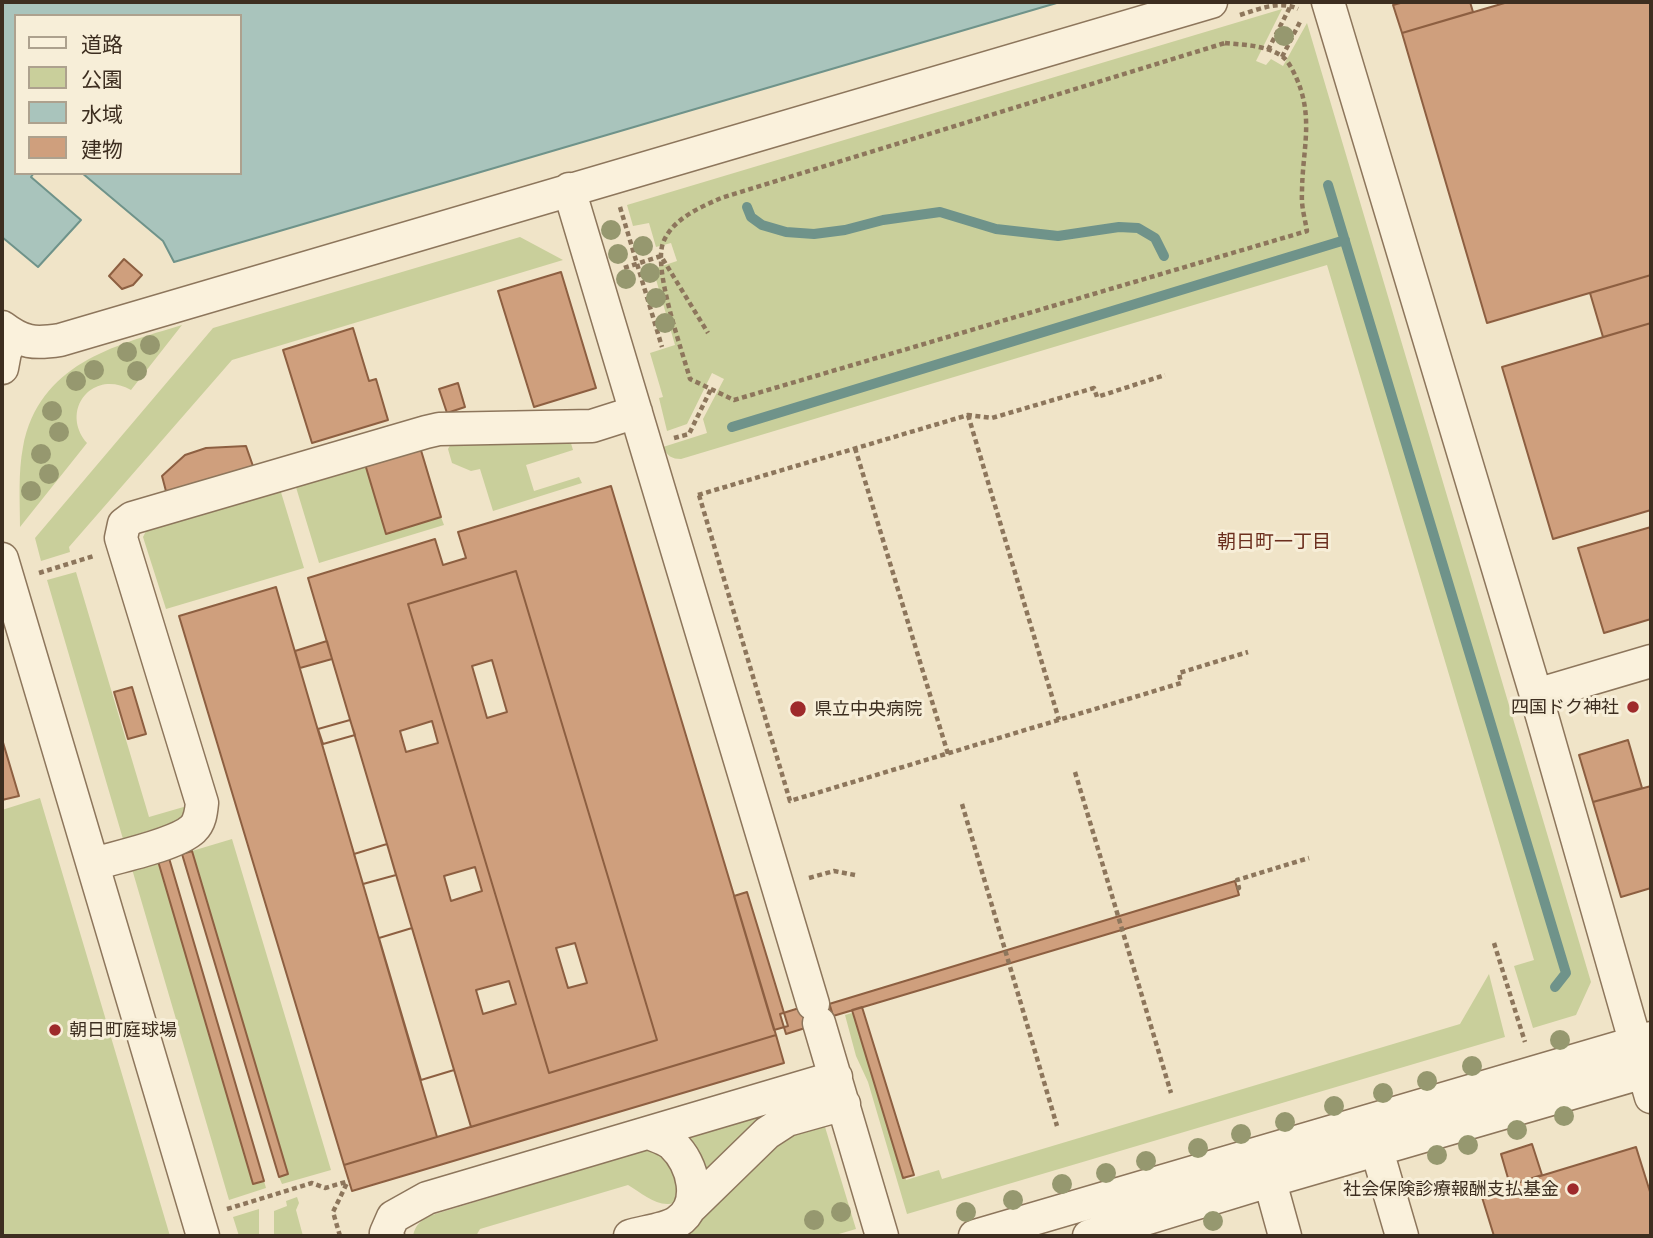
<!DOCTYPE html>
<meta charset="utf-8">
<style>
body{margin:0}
#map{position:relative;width:1653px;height:1238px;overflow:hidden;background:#f0e4c8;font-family:"Crimson Pro","Noto Sans JP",serif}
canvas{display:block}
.frame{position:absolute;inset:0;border:4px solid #3d2e20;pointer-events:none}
.legend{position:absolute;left:14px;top:14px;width:228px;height:161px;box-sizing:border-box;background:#f7eed8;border:2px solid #ada18e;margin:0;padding:9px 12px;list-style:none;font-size:21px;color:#3d2e20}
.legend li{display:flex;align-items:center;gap:14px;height:35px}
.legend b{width:35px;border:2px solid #ada18e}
</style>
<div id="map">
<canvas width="1653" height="1238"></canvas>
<div class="frame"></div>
<ul class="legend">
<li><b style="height:9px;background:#faf1dc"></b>道路</li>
<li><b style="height:19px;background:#c9cf9b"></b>公園</li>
<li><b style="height:19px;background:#a9c4bc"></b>水域</li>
<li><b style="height:19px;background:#cf9f7d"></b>建物</li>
</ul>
</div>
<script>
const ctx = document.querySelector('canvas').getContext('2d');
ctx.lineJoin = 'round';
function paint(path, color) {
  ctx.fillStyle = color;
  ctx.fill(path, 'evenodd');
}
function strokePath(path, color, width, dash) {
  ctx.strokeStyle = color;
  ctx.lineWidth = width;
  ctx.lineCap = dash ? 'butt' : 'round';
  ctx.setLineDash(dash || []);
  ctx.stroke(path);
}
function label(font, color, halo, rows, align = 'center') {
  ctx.font = font + ' "Crimson Pro","Noto Sans JP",serif';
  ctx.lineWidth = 6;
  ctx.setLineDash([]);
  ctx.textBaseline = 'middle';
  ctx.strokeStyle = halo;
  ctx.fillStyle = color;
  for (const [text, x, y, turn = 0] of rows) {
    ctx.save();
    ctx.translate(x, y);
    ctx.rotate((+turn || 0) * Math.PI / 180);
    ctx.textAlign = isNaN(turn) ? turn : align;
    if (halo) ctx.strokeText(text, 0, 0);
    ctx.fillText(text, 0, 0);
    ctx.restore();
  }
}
const green = new Path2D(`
 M1282 9 1256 61 1266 65 1271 59 1283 66 1307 23 1591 982 1576 1015 1533 1028 1514 966 1534 960 1327 265 681 459C672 459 667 456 663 447L707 433 703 419 724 379 712 373 687 424 667 431 659 398 663 397 650 353 675 345 653 269 677 261 671 243 656 247 649 223 633 226 627 205Z
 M520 237 563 260 232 360 69 547 70 552 41 561 35 538 213 328Z
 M182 325 131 390C93 368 59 410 87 443L20 527C20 501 18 473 23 447 39 364 113 346 182 325Z
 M570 440 573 450 526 465 534 491 579 477 582 483 493 511 480 469 471 471 452 463 448 449 452 442Z
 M365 464 387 534 441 517 444 525 319 563 295 484Z
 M280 489 304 568 166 609 143 537 148 527Z
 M76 572 149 817 187 806 183 817 176 822 123 839 47 580Z
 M40 798 170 1236H2V810Z
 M232 839 331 1170 282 1184 279 1177 288 1173 192 851Z
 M158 861 253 1184 264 1181 266 1188 229 1200 132 869Z
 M1489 974 1505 1037 907 1214 868 1082 856 1056 845 1015 855 1012 906 1180 939 1170 942 1179 1460 1024Z
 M766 1115 701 1184 680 1140Z
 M822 1117 856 1229 832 1236H670L772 1138Z
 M646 1150H657L666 1153 680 1189 676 1202C660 1210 642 1193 628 1185L480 1229 476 1236H413C415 1225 421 1220 432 1215Z
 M297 1197 299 1203 296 1210 303 1236H274V1211L287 1206 286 1201Z
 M259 1209V1236H239L233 1217Z`);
const water = new Path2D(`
 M2 2H1060L174 262 163 241 82 173H240V16H16V173H34L31 177 81 220 38 267 2 237Z`);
const stream = new Path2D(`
 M1328 185 1566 973 1555 987
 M747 207 751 217 762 225 786 232 814 234 845 230 883 220 940 212 996 229 1058 236 1119 227 1138 228 1155 238 1164 256
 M732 427 1345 240`);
const building = new Path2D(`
 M1404 2H1470L1473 12 1402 33 1393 5Z
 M1508 2H1651V275L1487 323 1402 33Z
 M124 259 142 275 133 285 122 289 109 276Z
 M561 272 596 388 534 407 498 291Z
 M1651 275V323L1603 337 1590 293Z
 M1651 323V510L1553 539 1502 367Z
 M353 328 369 381 376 379 388 420 312 443 283 350Z
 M458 383 465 407 447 413 439 389Z
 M246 446 254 469 167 495 162 476 185 455 206 448Z
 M420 447 441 517 386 534 365 464Z
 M611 486 776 1035 471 1127 308 578 435 539 443 565 466 558 458 532ZM516 571 657 1040 549 1073 408 604ZM432 721 438 743 406 752 400 731ZM475 867 482 891 451 901 444 876ZM509 981 516 1004 483 1014 476 990Z
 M1651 527V619L1604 633 1578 548Z
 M516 571 657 1040 549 1073 408 604ZM492 660 507 712 487 718 472 666ZM575 943 587 983 568 988 556 948Z
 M276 587 437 1137 344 1165 179 616Z
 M327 641 332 659 300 668 295 651Z
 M132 687 146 734 128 739 114 692Z
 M350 720 355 735 323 744 318 729Z
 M350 720 355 735 323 744 318 729Z
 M2 739 19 796 2 800Z
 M1628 740 1642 788 1593 802 1579 755Z
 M1651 786V888L1621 897 1593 802Z
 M387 844 396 875 363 884 354 854Z
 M387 844 396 875 363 884 354 854Z
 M192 851 288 1174 279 1177 182 854Z
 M169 858 264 1181 253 1184 158 861Z
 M1235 881 1239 895 833 1016 829 1004Z
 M747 892 788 1026 774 1030 734 896Z
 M412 928 454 1070 421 1080 379 938Z
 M412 928 454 1070 421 1080 379 938Z
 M828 999 834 1019 786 1034 780 1014Z
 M862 1007 914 1175 903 1178 852 1010Z
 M776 1035 784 1063 352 1191 344 1165Z
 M1532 1144 1542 1175 1510 1185 1501 1154Z
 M1636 1147 1651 1195V1236H1494L1481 1194Z`);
const path = new Path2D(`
 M1240 15C1259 9 1280 0 1298 9
 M1225 43C1244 45 1267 45 1283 57 1289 62 1292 69 1295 75 1315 117 1302 150 1302 193 1301 206 1305 219 1307 231L734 400 690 379C682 350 653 270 663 243 672 219 699 208 721 198Z
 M1268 50 1291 5
 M1282 57 1301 20
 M620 207 662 347
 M624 268 661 256 708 333
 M968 415 1059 720
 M674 438 689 434 711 389
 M855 448 948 754
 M698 495 968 415 992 418 1094 388 1097 397 1165 375
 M699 495 790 801 1181 683 1179 673 1248 652
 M39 573 94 556
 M1075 772 1171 1093
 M962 804 1057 1126
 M809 878 834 871 855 875
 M1237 889 1239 888 1237 880 1309 858
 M1494 943 1525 1042
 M227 1209 312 1183 325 1188 349 1181
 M340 1236 333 1212 348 1181`);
const minor = new Path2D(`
 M1328 2 1536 695 1651 1097
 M569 189 813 1004
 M2 327C23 343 34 344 60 340L1211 2
 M2 368 5 352 13 336
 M2 559 203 1236
 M1536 695 1651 661
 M93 864C117 857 176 845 193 829 200 822 201 813 202 803L121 538 124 524 132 518 426 432 439 429 592 426 636 412
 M819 1023 882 1236
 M1371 1130 1402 1236
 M1264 1160 1285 1236
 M691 1207 767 1133 787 1120 844 1104
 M388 1236 386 1233 393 1217 427 1198 836 1077
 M630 1236C643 1232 667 1229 677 1222 704 1205 693 1163 673 1145 667 1139 656 1136 649 1133
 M975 1236 1651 1038
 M1089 1236 1269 1181 1651 1070`);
const trees = [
 [1284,36],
 [611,230],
 [643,246],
 [618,254],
 [650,273],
 [626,279],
 [656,298],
 [665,323],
 [150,345],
 [127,352],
 [94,370],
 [137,371],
 [76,381],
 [52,411],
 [59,432],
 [41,454],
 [49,474],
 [31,491],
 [1560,1040],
 [1472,1066],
 [1427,1081],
 [1383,1093],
 [1334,1106],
 [1564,1116],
 [1285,1122],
 [1517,1130],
 [1241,1134],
 [1468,1145],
 [1198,1148],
 [1437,1155],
 [1146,1161],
 [1106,1173],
 [1062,1184],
 [1013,1200],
 [841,1212],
 [966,1212],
 [814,1220],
 [1213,1221]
];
const markers = [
 [1633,707,7,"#9e2a2b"],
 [798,709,9,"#9e2a2b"],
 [55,1030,7,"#9e2a2b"],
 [1573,1189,7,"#9e2a2b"]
];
const poiNames = [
 ["四国ドク神社",1619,707],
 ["県立中央病院",814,709,"left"],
 ["朝日町庭球場",69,1030,"left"],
 ["社会保険診療報酬支払基金",1559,1189]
];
const neighbourhoodNames = [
 ["朝日町一丁目",1274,542]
];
paint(green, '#c9cf9b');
paint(water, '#a9c4bc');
strokePath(water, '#6f938a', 2);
strokePath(stream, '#6f938a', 10);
paint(building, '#cf9f7d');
strokePath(building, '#8d5f41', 2);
strokePath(minor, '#8d765c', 35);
strokePath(path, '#8d765c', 4.5, [5, 3.5]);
strokePath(minor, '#faf1dc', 32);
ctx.fillStyle = '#96986f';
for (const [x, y] of trees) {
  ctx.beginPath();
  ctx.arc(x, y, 10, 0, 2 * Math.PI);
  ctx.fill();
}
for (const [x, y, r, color] of markers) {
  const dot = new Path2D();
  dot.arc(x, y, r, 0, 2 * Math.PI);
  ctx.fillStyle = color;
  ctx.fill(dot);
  strokePath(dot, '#f7eed8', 2.5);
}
label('18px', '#3d2e20', '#f7eed8', poiNames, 'right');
label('19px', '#6b2e1e', '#f7eed8', neighbourhoodNames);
</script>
